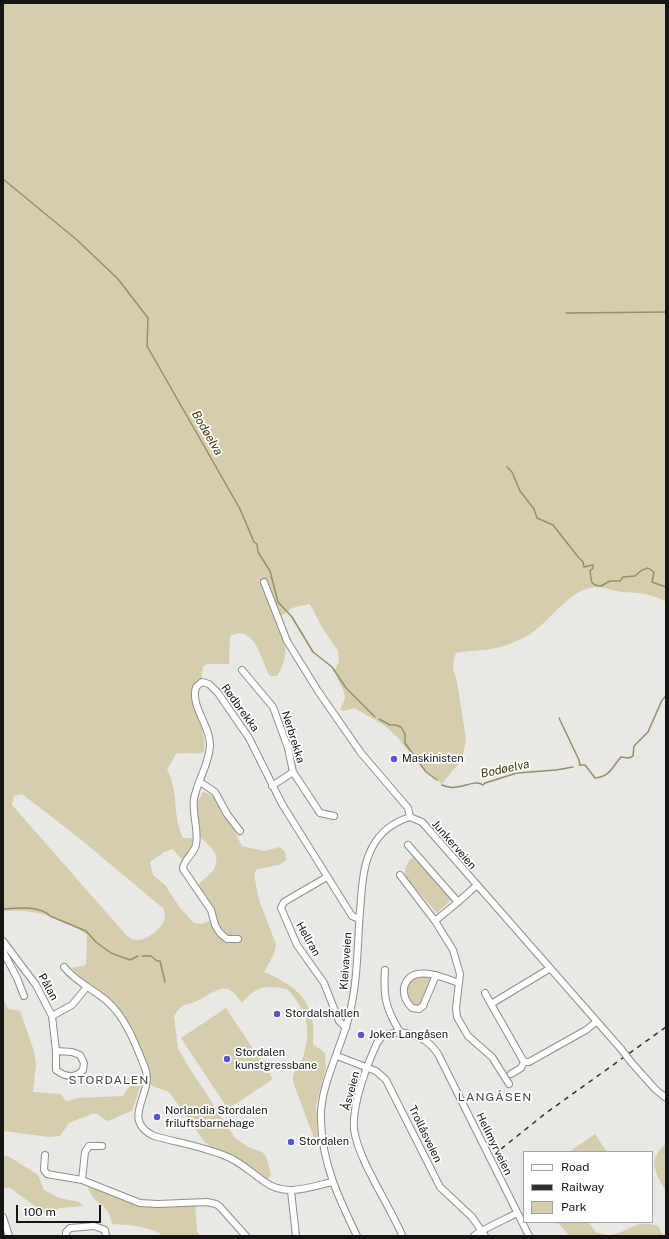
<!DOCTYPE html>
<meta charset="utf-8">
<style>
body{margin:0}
#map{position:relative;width:669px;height:1239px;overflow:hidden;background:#e9e8e4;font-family:"Public Sans",sans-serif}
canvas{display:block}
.frame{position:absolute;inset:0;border:4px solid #151513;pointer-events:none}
.legend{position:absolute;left:523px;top:1151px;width:130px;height:72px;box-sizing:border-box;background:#fff;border:1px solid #a1a1a1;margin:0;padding:5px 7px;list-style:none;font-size:12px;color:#151513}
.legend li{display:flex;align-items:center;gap:8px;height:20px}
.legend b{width:20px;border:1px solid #a1a1a1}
.scale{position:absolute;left:16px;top:1205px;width:85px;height:18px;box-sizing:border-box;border:2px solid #151513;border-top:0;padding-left:5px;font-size:12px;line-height:14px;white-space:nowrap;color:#151513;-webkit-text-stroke:3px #fff;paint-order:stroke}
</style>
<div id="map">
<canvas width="669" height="1239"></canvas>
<div class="frame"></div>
<ul class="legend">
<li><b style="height:5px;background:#fff"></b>Road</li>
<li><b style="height:5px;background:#2f2f2c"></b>Railway</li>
<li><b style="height:11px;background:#d4ceaf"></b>Park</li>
</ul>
<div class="scale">100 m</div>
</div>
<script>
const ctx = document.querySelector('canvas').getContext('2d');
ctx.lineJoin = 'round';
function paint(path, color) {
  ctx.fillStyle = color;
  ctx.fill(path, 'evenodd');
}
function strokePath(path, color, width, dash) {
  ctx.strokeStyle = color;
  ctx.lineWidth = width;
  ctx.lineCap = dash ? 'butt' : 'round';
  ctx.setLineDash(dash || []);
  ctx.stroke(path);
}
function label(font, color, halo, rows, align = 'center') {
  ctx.font = font + ' "Public Sans",sans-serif';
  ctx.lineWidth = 3.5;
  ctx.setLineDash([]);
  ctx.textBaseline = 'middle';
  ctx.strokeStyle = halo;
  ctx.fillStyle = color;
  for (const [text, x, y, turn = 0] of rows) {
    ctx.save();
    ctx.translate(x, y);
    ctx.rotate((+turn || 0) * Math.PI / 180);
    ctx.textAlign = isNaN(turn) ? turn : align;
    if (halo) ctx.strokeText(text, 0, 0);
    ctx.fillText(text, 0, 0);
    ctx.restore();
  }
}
const green = new Path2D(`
 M3 3H666V602C652 593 638 593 622 592 613 591 605 587 595 587 568 589 549 624 527 636 517 641 506 646 496 648 483 651 469 650 456 653L454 658 453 668 457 682 466 739 462 761 453 770 442 784 421 767 398 738 384 725 354 708 343 711 340 709 345 699 344 692 334 671 339 662 338 651 323 629 310 604 292 608 277 619C286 640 290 656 277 676H270C261 662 256 623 230 636L229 664H207L203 667 201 680 192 691C193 711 207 731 204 752 195 755 186 752 176 754L167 770C179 790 172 816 183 838H192L194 847 183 858H180L173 849 164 852 150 862 153 875 165 885 180 908 194 923 202 924 211 920V914L197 888C201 879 212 875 215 867 222 850 202 843 196 830 191 817 196 803 203 792 224 796 232 828 242 846L264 851 280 847 285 852 286 860 279 865 257 869 254 874 259 900 276 944 274 954 264 972C299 987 317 1003 313 1044L325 1053 326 1068 316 1105 318 1141H315L293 1082C293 1068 299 1068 303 1057 312 1029 307 1010 287 989 265 985 256 986 242 1003 226 979 219 990 199 1000 184 1008 185 1000 174 1016L178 1048 187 1064 235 1138 248 1147 262 1152 266 1156 271 1174 267 1181 240 1160 213 1150 203 1140 169 1092 152 1086 150 1083 148 1067 124 1016 71 968 86 965 87 935C61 916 35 909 3 911ZM22 794 79 838 164 909C164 912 165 916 165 919 161 930 143 944 132 939 127 937 123 931 120 928L12 805 14 796Z
 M415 856 452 899 437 913 405 877C404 869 408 860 415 856Z
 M418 976 432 977 420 1006H412C404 994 404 984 418 976Z
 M3 998 8 1009 20 1011 34 1051 36 1065 33 1092 61 1094 66 1102 77 1098 123 1096 128 1088 136 1083 141 1085 132 1111C123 1113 116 1119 107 1121L97 1114H92L69 1123 60 1136 49 1137 3 1131Z
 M226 1008 273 1079 228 1109 181 1038Z
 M595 1134 607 1152H569Z
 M666 1144V1191C655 1173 647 1159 666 1144Z
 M3 1156H8L38 1175 44 1190 59 1198 79 1202 84 1206 60 1208 51 1213 43 1212 10 1188H3Z
 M89 1186 129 1201 195 1204 197 1231 200 1236H160V1233C144 1226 129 1225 112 1224 108 1201 95 1207 88 1188Z
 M557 1222H588L596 1232C600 1233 607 1236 612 1235 631 1231 635 1219 658 1226L663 1236H570Z`);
const stream = new Path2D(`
 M3 179 77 240 118 279 148 318 147 346 240 509 254 542 257 544 258 552 270 571 278 602 292 617 313 652 332 667 346 688 375 717
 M566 313 666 312
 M507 467 512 472 520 491 534 509 537 518 553 525 579 558 583 562 584 567 593 565V568L590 571C592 579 588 585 601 586L610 581H620L623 577 635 576 642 570 648 568 654 572 652 582 666 587
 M559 718 579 760 580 765
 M379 719 390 725H396L401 727 405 734V743L426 772 437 780
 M579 765H585L595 778C610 777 612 767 621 757L629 758 633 756 634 746 648 732 662 700 666 696
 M442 785C459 793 472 778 483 785L485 783 517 773 556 770 573 767
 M3 909C17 908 40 905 50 916L86 931 96 942 111 953 130 960 138 956
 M142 956H151L157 961H160L165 982`);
const minor = new Path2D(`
 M264 582 287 641 318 691 361 753 408 808 410 817
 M242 670 273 707 288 748 293 772 320 813 334 816
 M200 782 215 792 227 814 240 831
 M272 786 293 772
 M410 817 422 822 621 1049
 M400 875 435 921 458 902 408 845
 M327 877 284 902 281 908 297 945 324 983 339 1021 346 1028
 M458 902 476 886
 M435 921 453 950 460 974 456 1008 457 1017 468 1036 492 1057 509 1084
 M238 939H227L220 933 215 925 211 910 183 869C183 860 194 854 196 845 199 830 192 815 194 799 197 781 209 765 210 746 211 726 190 707 196 687L202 682 209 684 218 693 249 738 282 804 352 916 359 919
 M3 941 36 985 52 1016 56 1051V1070C65 1077 75 1079 83 1070L84 1063 80 1055 72 1052 56 1051
 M3 951 17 978 24 996
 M64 967C76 982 93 989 107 1001 126 1018 136 1045 145 1068 155 1093 119 1119 154 1136 179 1143 206 1147 230 1158 243 1164 253 1174 265 1182 285 1197 310 1187 332 1182
 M385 970C383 997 386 1009 400 1032 417 1035 428 1039 438 1054L529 1236
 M436 975 423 1006 419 1009 412 1008C406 1002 403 996 404 988 410 962 444 978 459 983
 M485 993 491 1004
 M52 1016 72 1005 86 988
 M400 1032 383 1035 377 1043C367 1065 352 1104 354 1129 358 1160 389 1204 402 1235
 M337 1056 376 1071 386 1080 440 1187 472 1217 485 1236
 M524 1062 491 1004 549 969
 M524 1062H529L586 1030 596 1022
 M631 1062 655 1089 666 1098
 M511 1074 521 1068 524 1062
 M45 1155 44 1170 47 1174 82 1180 140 1203 158 1204 207 1202 216 1204 220 1207 246 1236
 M82 1180 85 1152 89 1146H102
 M291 1191 296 1236
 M3 1217 9 1236
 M66 1236V1232L70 1228 94 1226 105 1230 106 1236
 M357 1236C339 1199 322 1163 321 1121 319 1087 341 1049 349 1016 359 978 357 938 361 899 362 885 363 870 368 857 375 837 390 823 410 817
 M474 1236C477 1232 510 1217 517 1213`);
const rail = new Path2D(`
 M501 1149 546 1113 666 1027`);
const minorBridge = new Path2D(`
 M621 1049 631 1062`);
const markers = [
 [394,759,4,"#5555cd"],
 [277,1014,4,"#5555cd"],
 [361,1035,4,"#5555cd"],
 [227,1059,4,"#5555cd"],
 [157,1117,4,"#5555cd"],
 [291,1142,4,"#5555cd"]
];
const streetNames = [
 ["Rødbrekka",240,708,54],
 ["Nerbrekka",293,737,73],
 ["Junkerveien",454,845,49],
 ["Hellran",308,939,60],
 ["Kleivaveien",346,961,-86],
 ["Pålan",48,987,61],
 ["Åsveien",351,1091,-75],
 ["Trollåsveien",425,1134,64],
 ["Hellmyrveien",494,1144,64]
];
const poiNames = [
 ["Maskinisten",402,759],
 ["Stordalshallen",285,1014],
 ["Joker Langåsen",369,1035],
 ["Stordalen",235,1053],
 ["kunstgressbane",235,1066],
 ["Norlandia Stordalen",165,1111],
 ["friluftsbarnehage",165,1124],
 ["Stordalen",299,1142]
];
const waterNames = [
 ["Bodøelva",207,433,60],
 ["Bodøelva",505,769,-12]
];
const neighbourhoodNames = [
 ["STORDALEN",109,1080],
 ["LANGÅSEN",495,1097]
];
paint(green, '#d4ceaf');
strokePath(stream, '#968e68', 1.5);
strokePath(minor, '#8f8e8a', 8);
strokePath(minor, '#fff', 6);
strokePath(rail, '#2f2f2c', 1.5, [5, 5]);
strokePath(minorBridge, '#8f8e8a', 8, []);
strokePath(minorBridge, '#fff', 6);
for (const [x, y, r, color] of markers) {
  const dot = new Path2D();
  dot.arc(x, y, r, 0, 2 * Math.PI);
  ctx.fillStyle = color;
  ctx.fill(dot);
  strokePath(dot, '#fff', 1.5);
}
label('11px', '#151513', '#fff', streetNames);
label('11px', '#151513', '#fff', poiNames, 'left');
label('italic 12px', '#433906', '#fff', waterNames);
ctx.letterSpacing = '1px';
label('12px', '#4a4a46', '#fff', neighbourhoodNames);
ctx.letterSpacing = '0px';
</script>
